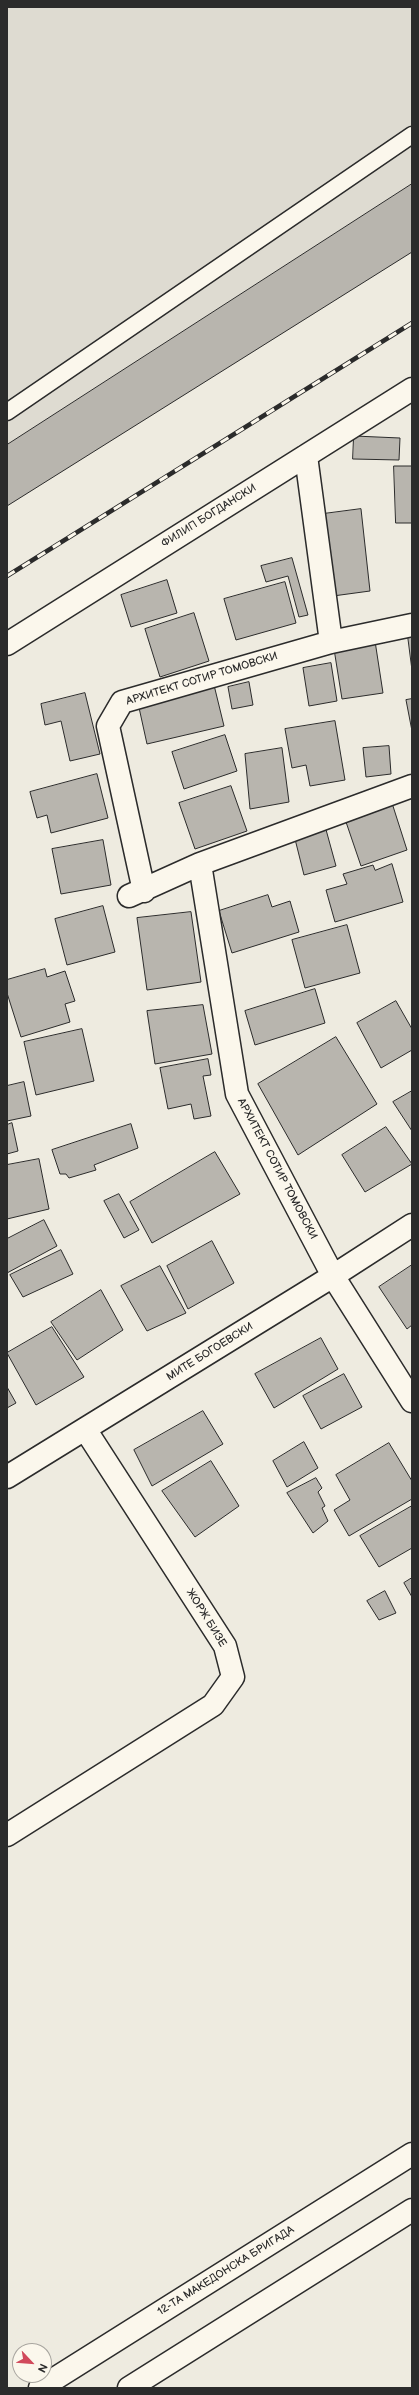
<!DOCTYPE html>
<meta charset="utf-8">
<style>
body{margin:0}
#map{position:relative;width:419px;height:2395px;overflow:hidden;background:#eeebe0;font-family:"Balsamiq Sans",sans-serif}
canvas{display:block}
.frame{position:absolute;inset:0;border:8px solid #2b2b2b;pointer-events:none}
.north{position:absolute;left:12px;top:2343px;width:40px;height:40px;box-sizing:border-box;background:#fbf7ec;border:1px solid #a8a59f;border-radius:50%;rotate:116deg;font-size:11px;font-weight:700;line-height:16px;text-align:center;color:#2b2b2b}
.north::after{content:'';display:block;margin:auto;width:14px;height:18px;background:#d1495b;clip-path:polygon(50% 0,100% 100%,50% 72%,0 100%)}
</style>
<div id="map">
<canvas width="419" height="2395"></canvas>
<div class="frame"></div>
<div class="north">N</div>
</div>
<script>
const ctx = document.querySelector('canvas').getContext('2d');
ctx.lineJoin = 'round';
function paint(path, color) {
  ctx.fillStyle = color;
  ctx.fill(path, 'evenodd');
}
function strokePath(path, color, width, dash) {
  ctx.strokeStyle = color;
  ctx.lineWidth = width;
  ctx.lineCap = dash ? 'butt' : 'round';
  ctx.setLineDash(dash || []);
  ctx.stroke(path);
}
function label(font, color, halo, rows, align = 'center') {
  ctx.font = font + ' "Balsamiq Sans",sans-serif';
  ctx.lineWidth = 3;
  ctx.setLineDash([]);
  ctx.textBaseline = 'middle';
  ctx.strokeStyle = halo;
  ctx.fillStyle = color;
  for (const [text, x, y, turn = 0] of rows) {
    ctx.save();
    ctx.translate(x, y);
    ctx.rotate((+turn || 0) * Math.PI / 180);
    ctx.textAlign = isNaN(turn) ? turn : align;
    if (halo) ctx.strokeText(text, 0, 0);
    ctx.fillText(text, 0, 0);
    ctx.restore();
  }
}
const built = new Path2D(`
 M7 7H412V231L7 484Z`);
const building = new Path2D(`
 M412 184V252L7 506V445Z
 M354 436 400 438 399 460 353 459Z
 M394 466H412V523H396Z
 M361 509 370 591 333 596 323 514Z
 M292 558 308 615 299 617 288 576 266 582 261 566Z
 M167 580 177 613 131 627 121 595Z
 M285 582 296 623 236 640 224 599Z
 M194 613 209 661 160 677 145 629Z
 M408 636H412V670Z
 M375 641 383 693 342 699 334 649Z
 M331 663 337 701 309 706 303 668Z
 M249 682 253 705 232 709 228 687Z
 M214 685 224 726 147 744 138 703Z
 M85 693 100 754 70 761 61 721 45 725 41 704Z
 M412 699V731L406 700Z
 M335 721 345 780 310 786 306 765 292 768 285 729Z
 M225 735 237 771 184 789 172 752Z
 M389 746 391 774 366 777 363 748Z
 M282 748 289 802 250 809 245 754Z
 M97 774 108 818 51 833 47 815 37 818 30 792Z
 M231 786 247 831 195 849 179 803Z
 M392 803 407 850 361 866 345 819Z
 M325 826 336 866 304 875 294 835Z
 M103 840 111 885 61 894 52 849Z
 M392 864 403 902 335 922 326 890 347 884 343 874 373 865 375 870Z
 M268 895 272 907 290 901 299 932 232 953 219 911Z
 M103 906 115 952 67 965 55 919Z
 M191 912 201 982 147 990 137 918Z
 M347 925 360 973 305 988 292 940Z
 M45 969 47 977 65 971 75 1001 65 1004 70 1022 21 1037 7 993V980Z
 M315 989 325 1023 255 1045 245 1011Z
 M396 1001 412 1029V1050L381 1068 357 1023Z
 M203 1005 212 1054 155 1064 147 1011Z
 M82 1029 94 1081 36 1095 24 1042Z
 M336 1037 377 1104 298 1155 258 1084Z
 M208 1059 211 1075 203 1076 211 1116 194 1119 191 1104 168 1109 160 1068Z
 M24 1082 31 1116 7 1121V1086Z
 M412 1091V1131L393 1102Z
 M12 1123 18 1151 7 1154V1125Z
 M131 1124 138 1148 94 1165 96 1170 69 1178 66 1174H60L52 1150Z
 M386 1127 412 1164 365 1192 342 1155Z
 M215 1152 240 1194 152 1243 130 1202Z
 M39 1159 49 1209 7 1219V1165Z
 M119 1194 139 1230 124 1238 104 1201Z
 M44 1220 57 1246 7 1273V1239Z
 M212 1241 234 1283 188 1309 167 1266Z
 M61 1250 73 1274 23 1297 10 1275Z
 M412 1265V1325L407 1329 379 1287Z
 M160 1266 186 1313 147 1331 121 1286Z
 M101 1290 123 1330 77 1360 51 1322Z
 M52 1327 84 1377 36 1405 7 1353Z
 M321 1338 338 1369 274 1408 255 1374Z
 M344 1374 362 1407 321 1429 303 1396Z
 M7 1387 16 1403 7 1408Z
 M203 1411 223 1444 152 1486 134 1450Z
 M304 1442 318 1468 287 1487 273 1461Z
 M389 1443 412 1481V1499L349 1536 334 1510 350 1500 336 1475Z
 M211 1461 239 1506 195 1537 162 1491Z
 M316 1478 322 1488 318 1492 325 1506 322 1508 328 1521 313 1533 287 1493Z
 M412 1506V1548L379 1567 360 1536Z
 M412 1578V1597L404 1583Z
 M385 1591 396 1613 379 1620 367 1601Z`);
const lane = new Path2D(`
 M7 412 412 135`);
const street = new Path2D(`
 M306 456 331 642
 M7 644 412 389
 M200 864 237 1094 333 1276 412 1401
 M144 891 108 726 122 702 331 642 412 625
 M129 896 200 864 412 786
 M7 1477 333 1276 412 1225
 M7 1835 213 1705 233 1677 225 1646 85 1429`);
const secondary = new Path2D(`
 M40 2388 412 2154
 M129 2388 412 2210`);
const rail = new Path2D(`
 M7 576 412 323`);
const streetNames = [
 ["ФИЛИП БОГДАНСКИ",209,516,-32],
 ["АРХИТЕКТ СОТИР ТОМОВСКИ",202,679,-17],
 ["АРХИТЕКТ СОТИР ТОМОВСКИ",277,1169,62],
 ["МИТЕ БОГОЕВСКИ",210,1352,-32],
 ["ЖОРЖ БИЗЕ",206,1618,58],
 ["12-ТА МАКЕДОНСКА БРИГАДА",226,2271,-32]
];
paint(built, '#dedbd1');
paint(building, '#b8b5ae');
strokePath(building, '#2b2b2b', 1);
strokePath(lane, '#2b2b2b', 19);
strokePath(street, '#2b2b2b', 25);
strokePath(secondary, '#2b2b2b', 25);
strokePath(lane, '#fbf7ec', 16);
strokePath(street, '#fbf7ec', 22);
strokePath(secondary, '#fbf7ec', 22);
strokePath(rail, '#2b2b2b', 4.5);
strokePath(rail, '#fbf7ec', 3, [9]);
label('11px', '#2b2b2b', '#fbf7ec', streetNames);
</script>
